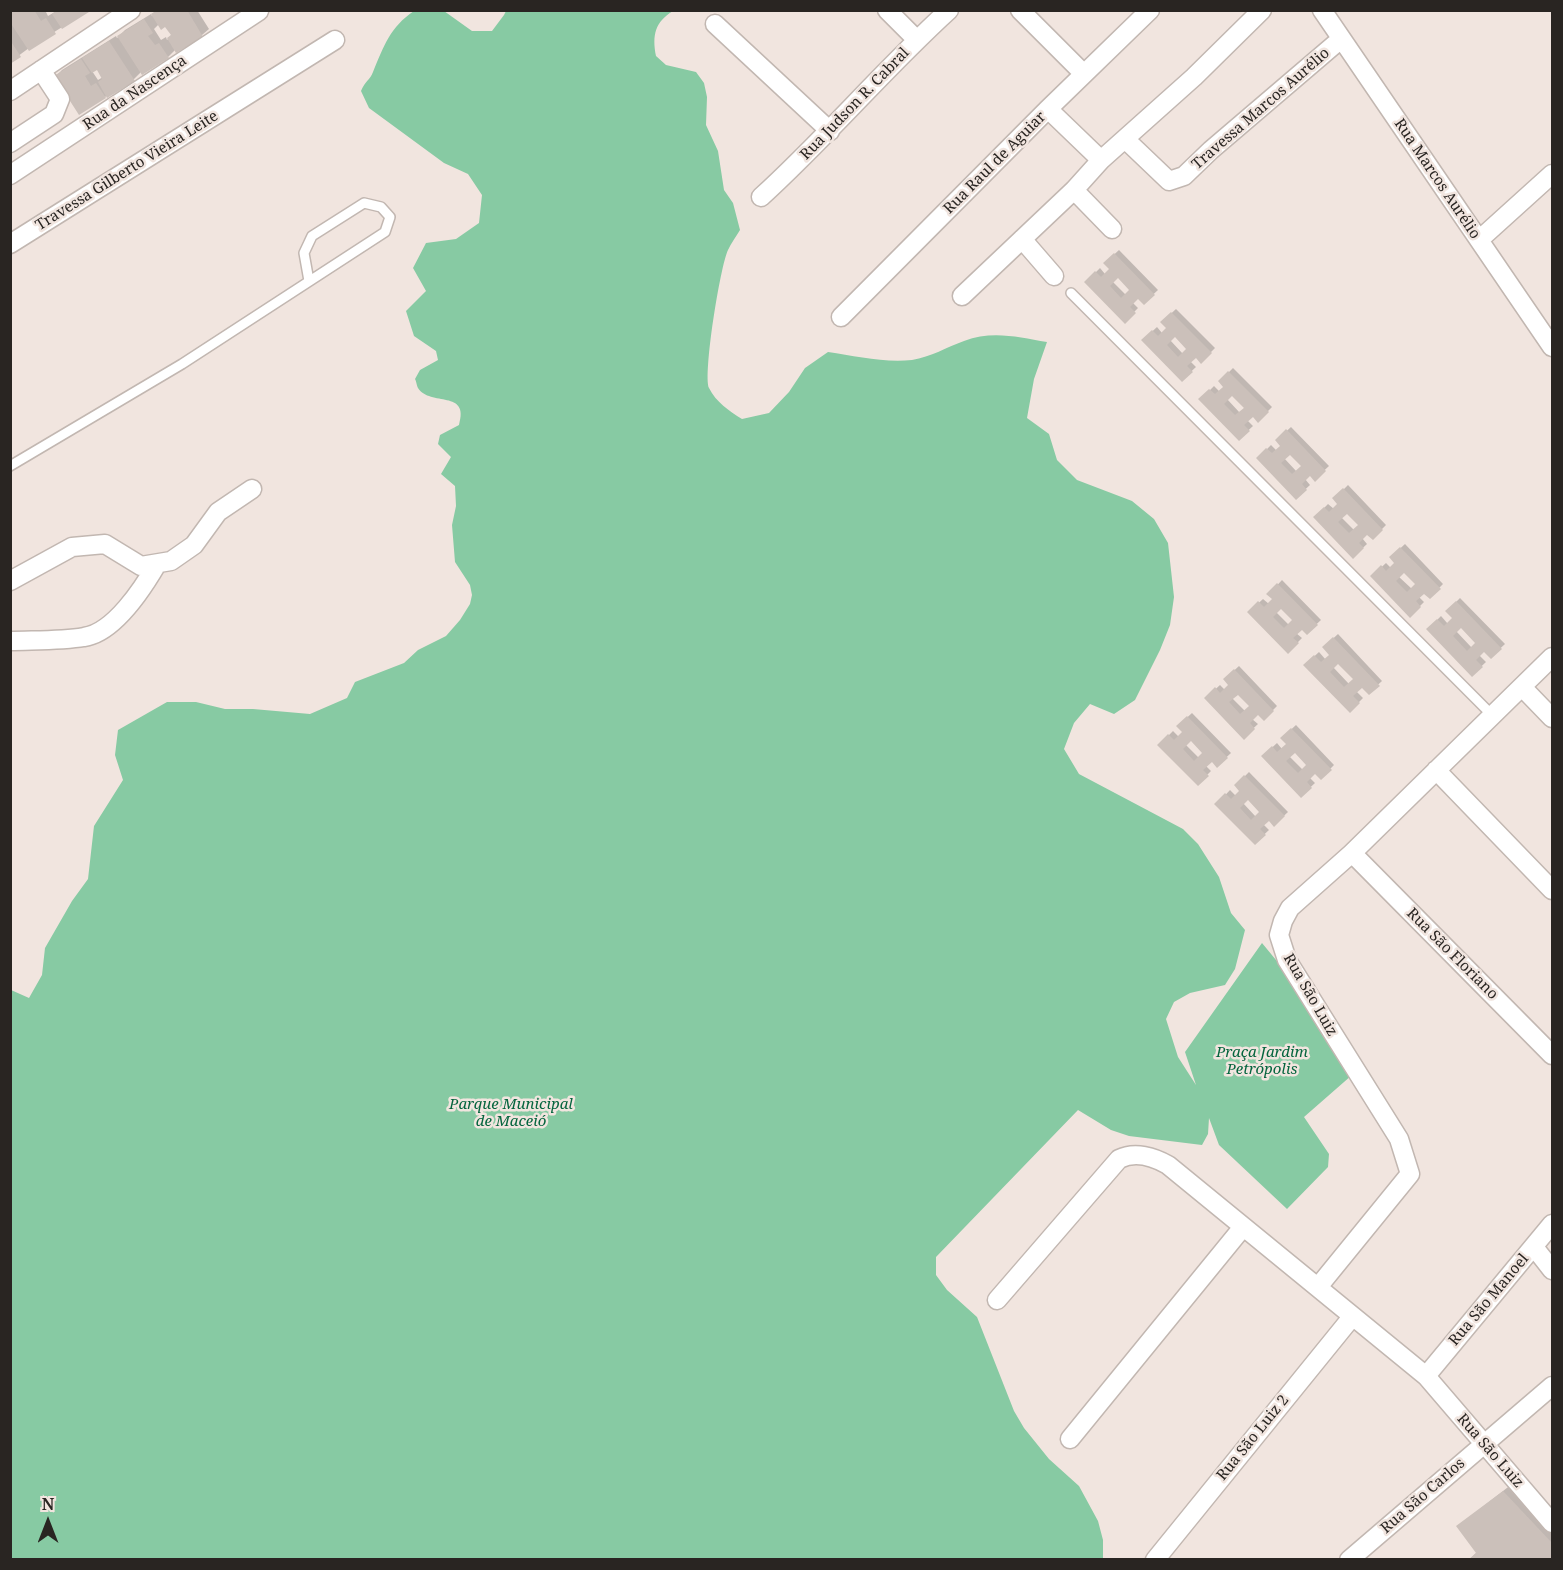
<!DOCTYPE html>
<meta charset="utf-8">
<style>
body{margin:0}
#map{position:relative;width:1563px;height:1570px;overflow:hidden;background:#f1e5df;font-family:"Noto Serif",serif}
canvas{display:block}
.frame{position:absolute;inset:0;border:12px solid #292522;pointer-events:none}
.north{position:absolute;left:18px;top:1492px;width:60px;height:60px;-webkit-text-stroke:4px #f1e5df;paint-order:stroke;rotate:0deg;font-size:16px;font-weight:700;line-height:24px;text-align:center;color:#292522}
.north::after{content:'';display:block;margin:auto;width:21px;height:27px;background:#292522;clip-path:polygon(50% 0,100% 100%,50% 72%,0 100%)}
</style>
<div id="map">
<canvas width="1563" height="1570"></canvas>
<div class="frame"></div>
<div class="north">N</div>
</div>
<script>
const ctx = document.querySelector('canvas').getContext('2d');
ctx.lineJoin = 'round';
function paint(path, color) {
  ctx.fillStyle = color;
  ctx.fill(path, 'evenodd');
}
function strokePath(path, color, width, dash) {
  ctx.strokeStyle = color;
  ctx.lineWidth = width;
  ctx.lineCap = dash ? 'butt' : 'round';
  ctx.setLineDash(dash || []);
  ctx.stroke(path);
}
function label(font, color, halo, rows, align = 'center') {
  ctx.font = font + ' "Noto Serif",serif';
  ctx.lineWidth = 5;
  ctx.setLineDash([]);
  ctx.textBaseline = 'middle';
  ctx.strokeStyle = halo;
  ctx.fillStyle = color;
  for (const [text, x, y, turn = 0] of rows) {
    ctx.save();
    ctx.translate(x, y);
    ctx.rotate((+turn || 0) * Math.PI / 180);
    ctx.textAlign = isNaN(turn) ? turn : align;
    if (halo) ctx.strokeText(text, 0, 0);
    ctx.fillText(text, 0, 0);
    ctx.restore();
  }
}
const green = new Path2D(`
 M414 11H444L472 31H492L504 15 506 11H673C655 22 652 35 656 56L666 65 696 72 704 83 707 97 706 125 718 151 724 190 733 203 740 230C736 237 731 243 728 250 720 267 703 374 709 388 716 402 729 411 742 419L769 413 789 392 805 368 828 352C855 356 884 363 912 360 931 357 947 347 964 341 992 330 1018 337 1047 342L1034 379 1027 418 1049 434 1057 460 1077 480 1132 501 1154 519 1168 543 1174 597 1170 625 1160 650 1135 700 1114 714 1090 704 1074 723 1064 749 1079 774 1183 829 1198 844 1219 877 1231 913 1245 930 1235 969 1225 985 1190 993 1174 1002 1166 1019 1178 1057 1196 1085 1185 1052 1262 943 1290 977 1352 1075 1304 1117 1329 1154 1328 1167 1287 1209 1219 1145 1209 1118 1208 1134 1202 1145 1129 1136 1111 1130 1078 1110 936 1257V1275L947 1290 977 1317 1014 1411 1024 1428 1049 1459 1079 1486 1098 1521 1103 1540V1559L11 1560V990L29 998 42 975 45 948 72 901 88 879 94 826 123 780 115 755 118 730 167 702H196L225 709H253L310 714 347 698 355 682 404 663 418 650 446 636 460 620 470 604 472 595 470 585 455 562 452 525 456 506 455 486 441 474 451 457 438 444 440 435 459 425C470 389 430 407 418 388 417 387 416 380 415 379L420 370 438 360 436 351 414 336 406 311 426 291 413 268 426 243 456 239 479 223 482 195 468 174 444 163 369 108 361 91C365 81 370 80 373 72 384 46 390 27 414 11Z`);
const shadow = new Path2D(`
 M10 10H45L48 16 58 10H89L29 48 10 62Z
 M157 10H197L209 29 202 35 177 51 175 50 168 57 141 72 134 79 105 97 56 76 62 70 116 36 117 38 125 30 151 14 152 16ZM159 24H166L172 34 167 40 166 37 161 40 154 29ZM97 68 103 77 98 80 92 71Z
 M1119 250 1158 290 1144 303 1138 297 1133 303 1138 308 1125 321 1086 282 1100 268 1105 274 1111 269 1105 263ZM1118 276 1131 290 1126 295 1113 282Z
 M1176 309 1215 348 1201 362 1196 356 1190 361 1196 367 1182 380 1143 340 1157 327 1162 333 1168 328 1162 322ZM1175 335 1188 349 1183 354 1170 340Z
 M1233 368 1272 407 1258 421 1253 415 1247 420 1253 426 1239 439 1201 399 1214 386 1220 392 1225 387 1220 381ZM1232 394 1245 407 1240 413 1227 399Z
 M1291 427 1329 466 1315 479 1310 474 1305 479 1310 485 1296 498 1258 458 1271 445 1277 451 1282 445 1277 440ZM1290 453 1303 466 1297 472 1284 458Z
 M1348 485 1386 525 1373 538 1367 533 1362 538 1367 544 1353 557 1315 517 1328 504 1334 509 1339 504 1334 499ZM1347 512 1360 525 1354 530 1341 517Z
 M1405 544 1443 584 1430 597 1424 592 1419 597 1424 602 1411 615 1372 576 1386 563 1391 568 1397 563 1391 557ZM1404 571 1417 584 1412 589 1398 576Z
 M1282 580 1321 620 1307 633 1302 628 1296 633 1302 638 1288 652 1249 612 1263 599 1269 604 1274 599 1269 594ZM1281 607 1294 620 1289 625 1276 612Z
 M1460 598 1505 644 1491 657 1484 650 1479 655 1486 662 1472 675 1428 629 1441 616 1448 624 1454 618 1447 611ZM1461 626 1477 642 1472 648 1456 631Z
 M1338 634 1382 681 1369 693 1362 686 1356 691 1363 698 1350 711 1305 665 1319 652 1326 660 1331 655 1324 647ZM1339 662 1355 679 1349 684 1333 667Z
 M1239 666 1277 706 1264 719 1258 713 1252 719 1258 724 1244 737 1206 698 1220 685 1225 690 1230 685 1225 679ZM1238 693 1251 706 1245 711 1232 698Z
 M1192 713 1231 753 1217 766 1212 760 1206 766 1211 771 1198 784 1159 745 1173 731 1179 737 1184 732 1178 726ZM1191 739 1204 753 1199 758 1186 745Z
 M1296 725 1334 765 1321 778 1315 772 1310 778 1315 783 1301 796 1263 756 1277 743 1282 749 1288 744 1282 738ZM1295 751 1308 765 1303 770 1289 756Z
 M1249 772 1288 812 1274 825 1269 819 1263 824 1269 830 1255 843 1217 804 1230 790 1236 796 1241 791 1236 785ZM1248 798 1261 812 1256 817 1243 803Z
 M1512 1484 1552 1525V1560H1469L1477 1552 1458 1526Z`);
const building = new Path2D(`
 M10 10H34L41 21 46 18 56 34 29 51 10 22Z
 M57 10H88L89 12 62 29 52 14Z
 M157 10H187L203 37 176 53 167 38 171 35 165 27 161 30 151 14Z
 M144 19 153 33 148 36 155 45 159 43 169 58 142 75 117 36Z
 M10 40 21 57 10 64Z
 M109 41 135 81 107 98 98 82 102 79 97 70 92 73 82 58Z
 M81 59 90 73 85 76 91 86 96 83 106 98 79 115 54 76Z
 M1114 253 1155 295 1144 305 1138 299 1130 307 1136 313 1125 324 1084 282 1095 271 1101 277 1109 269 1103 263ZM1118 278 1129 290 1121 298 1110 286Z
 M1171 312 1212 353 1201 364 1196 358 1187 366 1193 372 1182 382 1141 340 1152 330 1158 336 1166 328 1160 322ZM1175 337 1186 349 1178 357 1167 345Z
 M1228 371 1269 412 1258 423 1253 417 1244 425 1250 431 1239 441 1198 399 1209 389 1215 394 1223 387 1218 381ZM1232 396 1244 408 1235 415 1224 404Z
 M1286 429 1326 471 1315 482 1310 476 1302 484 1307 490 1296 500 1256 458 1266 448 1272 453 1280 446 1275 440ZM1290 455 1301 466 1292 474 1281 463Z
 M1343 488 1383 530 1373 540 1367 535 1359 543 1364 548 1353 559 1313 517 1324 507 1329 512 1337 504 1332 498ZM1347 514 1358 525 1349 533 1338 522Z
 M1400 547 1441 589 1430 599 1424 594 1416 601 1421 607 1410 618 1370 576 1381 565 1386 571 1394 563 1389 557ZM1404 573 1415 584 1407 592 1396 581Z
 M1277 583 1318 625 1307 635 1302 630 1293 638 1299 643 1288 654 1247 612 1258 601 1264 607 1272 599 1266 594ZM1281 609 1292 620 1284 628 1273 617Z
 M1456 601 1502 649 1491 659 1484 652 1476 660 1483 667 1472 677 1426 629 1437 619 1444 626 1452 618 1445 611ZM1461 628 1475 643 1467 651 1453 636Z
 M1333 637 1380 686 1369 695 1362 688 1353 696 1360 703 1350 713 1303 665 1314 655 1321 662 1329 655 1322 647ZM1338 664 1353 679 1344 687 1330 672Z
 M1234 669 1274 711 1264 721 1258 715 1250 723 1255 729 1244 740 1204 698 1215 687 1220 693 1228 685 1223 679ZM1238 695 1249 706 1240 714 1229 702Z
 M1187 716 1228 758 1217 768 1212 762 1203 770 1209 776 1198 786 1157 745 1168 734 1174 740 1182 732 1176 726ZM1191 741 1202 753 1194 761 1183 749Z
 M1291 728 1332 770 1321 780 1315 774 1307 782 1312 788 1301 798 1261 756 1272 746 1277 752 1286 744 1280 738ZM1295 753 1306 765 1298 773 1286 761Z
 M1244 775 1285 816 1274 827 1269 821 1260 829 1266 835 1255 845 1214 804 1225 793 1231 799 1239 791 1234 785ZM1248 800 1259 812 1251 820 1240 808Z
 M1503 1491 1552 1543V1560H1468L1476 1553 1456 1526Z`);
const lane = new Path2D(`
 M1071 293 1493 716
 M10 466 182 364 385 232 390 217 381 207 364 203 312 236 304 253 309 281`);
const street = new Path2D(`
 M887 10 917 40
 M1020 10 1084 74
 M1322 10 1552 347
 M715 24 830 131
 M10 91 131 10
 M1048 109 1101 160
 M1125 139 1169 181 1184 176 1211 150 1341 39
 M10 143 54 114 60 99 41 70
 M10 175 259 11
 M1074 190 1112 229
 M761 197C826 138 883 70 949 10
 M1022 239 1054 276
 M1479 240 1552 174
 M10 244 335 40
 M962 296 1074 190 1101 160 1194 77 1262 10
 M841 317 1048 109 1150 10
 M10 581 72 547 105 544 141 566 171 561 194 545 218 512 252 489
 M10 641C35 640 61 641 84 637 114 633 143 588 157 564
 M1522 687 1552 718
 M1436 770 1552 890
 M1352 853 1552 1055
 M1534 1247 1552 1270
 M1318 1287 1410 1174 1399 1139 1287 960 1279 935 1283 921 1290 908 1352 853 1552 657
 M997 1300 1119 1159C1135 1151 1154 1157 1168 1165L1426 1376 1552 1523
 M1426 1376 1552 1224
 M1070 1439 1243 1227
 M1155 1560 1352 1317
 M1349 1560 1552 1386`);
const streetNames = [
 ["Rua da Nascença",135,93,-34],
 ["Rua Judson R. Cabral",855,104,-46],
 ["Travessa Marcos Aurélio",1261,109,-41],
 ["Rua Raul de Aguiar",995,163,-45],
 ["Travessa Gilberto Vieira Leite",127,171,-32],
 ["Rua Marcos Aurélio",1437,179,56],
 ["Rua São Floriano",1452,954,45],
 ["Rua São Luiz",1310,995,60],
 ["Rua São Manoel",1489,1300,-50],
 ["Rua São Luiz 2",1253,1438,-51],
 ["Rua São Luiz",1490,1451,49],
 ["Rua São Carlos",1423,1496,-41]
];
const parkNames = [
 ["Praça Jardim",1262,1053],
 ["Petrópolis",1262,1070],
 ["Parque Municipal",511,1105],
 ["de Maceió",511,1122]
];
paint(green, '#87caa3');
paint(shadow, '#0003');
paint(building, '#cbc0ba');
strokePath(lane, '#c2b7b1', 12);
strokePath(street, '#c2b7b1', 21);
strokePath(lane, '#fff', 9);
strokePath(street, '#fff', 18);
label('15px', '#292522', '#f1e5df', streetNames);
label('italic 15px', '#05653e', '#f1e5df', parkNames);
</script>
